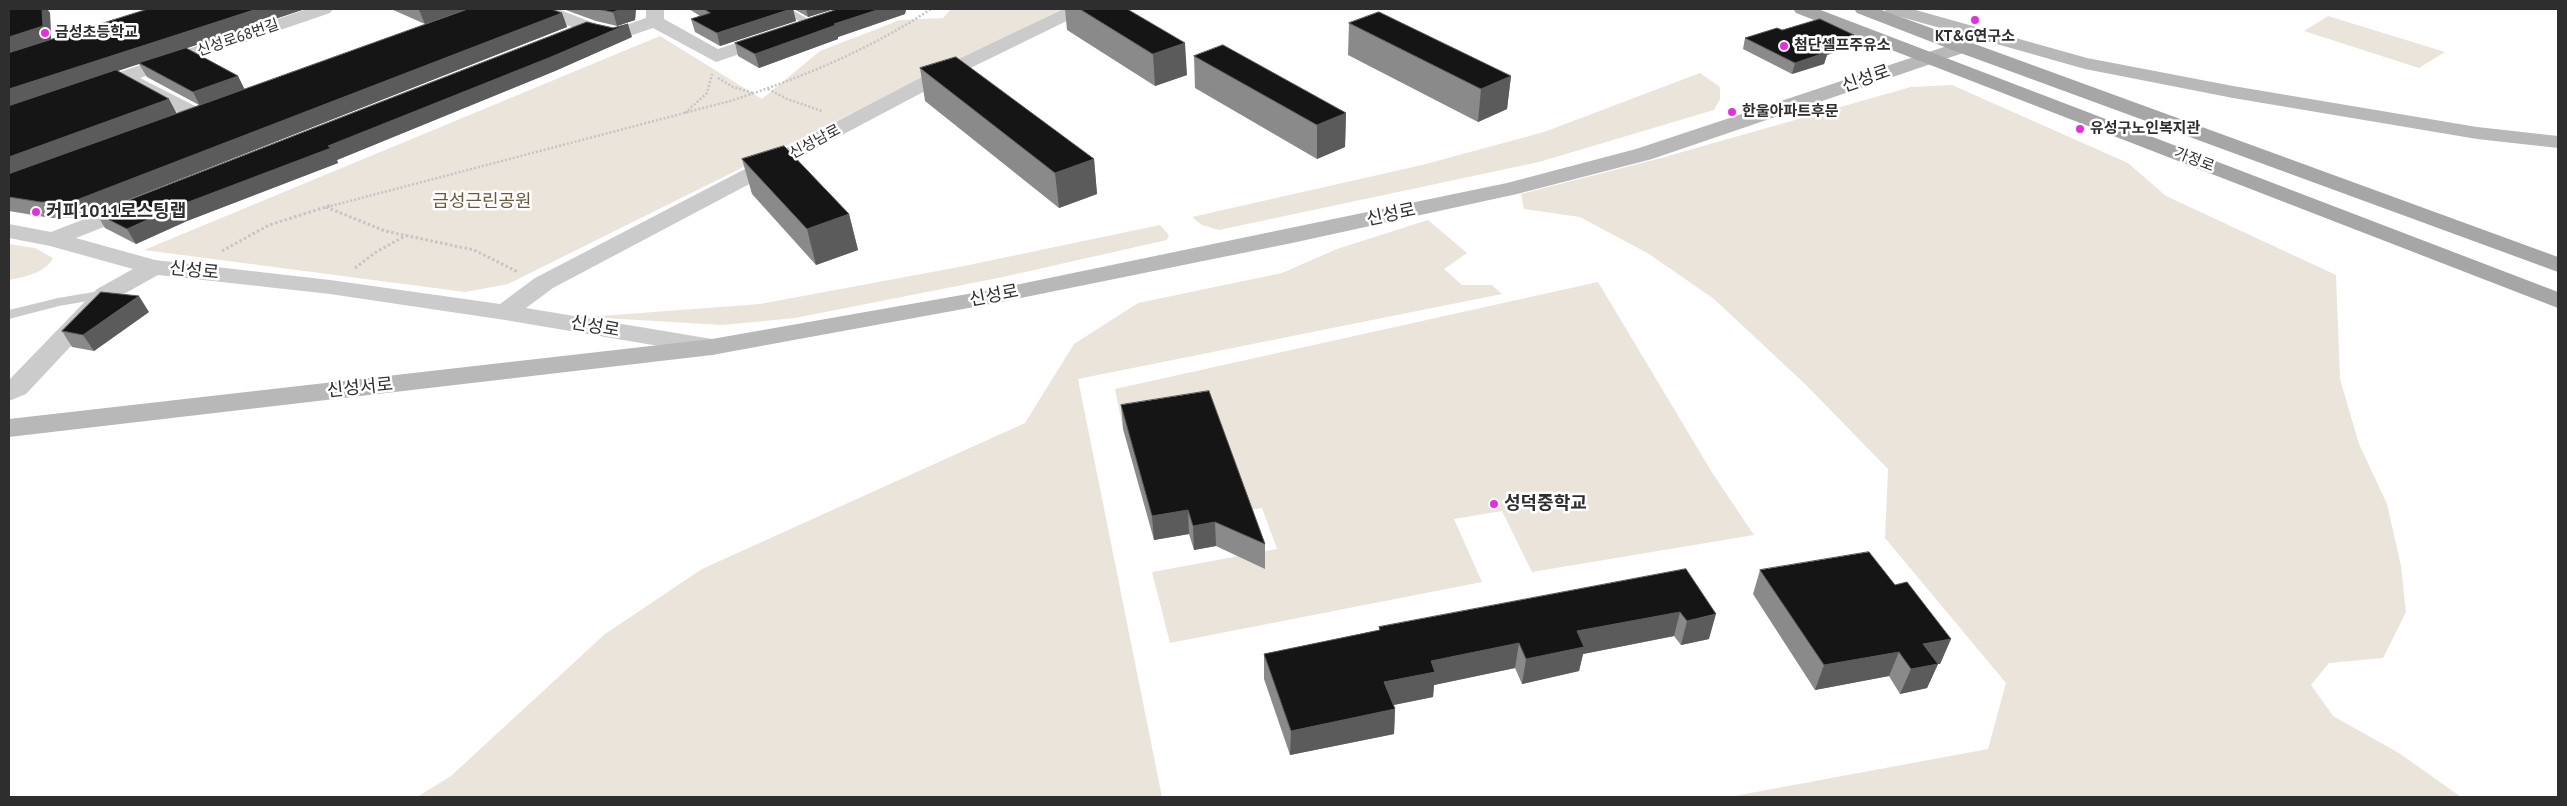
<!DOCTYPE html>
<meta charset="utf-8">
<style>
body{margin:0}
#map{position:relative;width:2567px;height:806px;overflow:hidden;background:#fff;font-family:"PT Sans",sans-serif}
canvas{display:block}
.frame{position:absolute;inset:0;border:10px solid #2e2e2e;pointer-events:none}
</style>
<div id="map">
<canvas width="2567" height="806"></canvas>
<div class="frame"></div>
</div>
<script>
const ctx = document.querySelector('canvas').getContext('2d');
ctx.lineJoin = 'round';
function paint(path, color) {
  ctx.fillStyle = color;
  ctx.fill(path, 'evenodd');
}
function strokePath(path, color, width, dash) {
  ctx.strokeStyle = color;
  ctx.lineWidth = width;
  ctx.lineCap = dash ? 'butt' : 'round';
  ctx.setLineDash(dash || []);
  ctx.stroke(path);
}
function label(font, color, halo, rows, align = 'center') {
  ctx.font = font + ' "PT Sans","Noto Sans KR",sans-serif';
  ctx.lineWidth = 5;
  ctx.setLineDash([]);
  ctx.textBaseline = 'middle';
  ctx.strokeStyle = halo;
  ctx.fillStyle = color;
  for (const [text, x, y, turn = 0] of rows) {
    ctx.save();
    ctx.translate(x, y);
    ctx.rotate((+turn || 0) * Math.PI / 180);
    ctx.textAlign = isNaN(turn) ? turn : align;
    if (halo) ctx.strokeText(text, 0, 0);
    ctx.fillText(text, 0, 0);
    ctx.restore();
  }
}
const green = new Path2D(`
 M951 9H1062L508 284 465 292 144 250 660 36 762 99 820 51 900 20 943 18Z
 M2328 16 2445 52 2419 68 2304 31Z
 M1700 73 1720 87V99L1714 110 1539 162 1219 230 1202 225 1192 217 1422 165 1544 132Z
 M1952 85 2128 163 2166 196 2336 275 2340 379 2359 444 2387 504 2401 566 2406 612 2383 658 2329 663 2311 685 2333 716 2399 753 2461 797H1729L1988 749 2006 683 1885 538 1888 469 1805 384 1714 299 1649 254 1580 217 1524 209 1521 194 1661 158 1911 87Z
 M1428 220 1467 253 1444 269 1462 285H1492L1502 294 1078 379 1162 797H417L451 776 605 634 702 569 1025 423 1074 344 1138 303 1282 273 1337 249Z
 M1160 225 1169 235 1167 240 1003 277 795 318 723 325 587 317 760 304 964 266Z
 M9 244 35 248 53 258C46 273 24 277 9 280Z
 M1598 282 1713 474 1754 535 1532 572 1502 511 1454 519 1482 582 1170 643 1152 572 1277 549 1262 508 1244 511 1123 429 1115 389Z`);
const pathFar1 = new Path2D(`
 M718 78 733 87 753 93
 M768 89 787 99 822 111
 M685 113 707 93 712 74
 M327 207 730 101C801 78 869 50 931 9`);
const path = new Path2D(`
 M326 207 385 231 474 250 518 272
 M222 251 269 225 332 205
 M355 268 376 252 407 235`);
const lane = new Path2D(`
 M779 9H791L816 24 815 26H807Z
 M106 290 113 294 111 297 59 306 9 319V310L58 298Z`);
const street = new Path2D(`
 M307 9H333L330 13 140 78 205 111 208 115 205 119 198 121 191 119 130 87 128 82 91 94 84 92 81 88 84 84Z
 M533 9H558L596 24 617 28 646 18V9H664V19L718 49 771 31 778 33 780 37 778 41 716 62 653 28 618 40 587 33 536 13Z
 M1063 9H1086L1083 13 944 81 553 288 526 308 712 339 721 341 725 347 721 353 712 355 505 320 330 294 158 275 115 299 26 394 9 401V380L97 289 133 269 50 246 9 238V224L51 232 136 199 144 201 147 206 144 211 76 238 155 260 330 280 500 304 535 278 930 73Z`);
const secondary = new Path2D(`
 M1884 9H1912L2087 58 2233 86 2477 127 2558 136V148L2477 139 2233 98 2085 69 1887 13Z
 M1962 41 1969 43 1971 47 1969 51 1652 159 1517 194 1292 243 996 303 712 355 9 437V419L712 339 996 289 1507 183 1636 149Z`);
const primary = new Path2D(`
 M1793 9H1818L2558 292V308L1796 13Z
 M1854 9H1879L2558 257V272L1955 51 1857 13Z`);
const wall = new Path2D(`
 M9 9H47L50 13 51 39 305 9 187 48 238 76 244 89 562 13 567 27 84 217 51 218 9 211ZM139 64 147 77 199 105 177 113 117 71Z
 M391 9H467L425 24Z
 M563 9H636L635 20 617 26 596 21Z
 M689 9H793L796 21 720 46 695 32 691 19 700 16Z
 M794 9H834L808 17Z
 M838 9H906L905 14 838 37V39L759 68 738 56 735 43Z
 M1065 9H1127L1187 75 1155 86 1067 30Z
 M1349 23 1511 76 1507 109 1478 122 1348 55Z
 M1782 30 1851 47 1827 55 1824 64 1792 74 1743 49 1745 38Z
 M632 37 555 71 337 160 338 163 187 221 136 244 105 228 96 213Z
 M1194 56 1346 113 1345 147 1317 159 1195 88Z
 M920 68 1094 159 1097 194 1059 208 925 101Z
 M742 159 849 214 858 250 816 265 752 194Z
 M149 312 94 351 72 347 62 331Z
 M1121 405 1265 544V569L1216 546 1194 550 1189 534 1154 540 1123 429Z
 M1686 569 1709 639 1681 645 1674 636 1583 654 1579 671 1522 684 1515 668 1434 685 1433 697 1394 705 1395 709 1394 734 1290 755 1264 679V654L1379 630V627Z
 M1760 570 1895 585 1951 639 1940 664H1938L1927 688 1900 694 1889 676 1815 690 1753 594Z`);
const shadedWall = new Path2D(`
 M42 9H47L50 13 51 41 9 54V37Z
 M257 9H305L9 107V89Z
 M423 9H467L425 24 419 10Z
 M622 9H636L635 20 617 26 613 12Z
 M791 9H793L796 21 720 46 717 33Z
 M806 9H834L808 17Z
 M880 9H906L905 14 838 37V39L759 68 755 54 834 24Z
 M562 13 567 27 84 217 74 201Z
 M628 24 632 37 555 71 337 160 338 163 187 221 136 244 127 229 178 206 328 146Z
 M1854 35 1851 47 1827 55 1824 64 1792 74 1795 63 1817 48Z
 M1185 43 1187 75 1155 86 1153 54Z
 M238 76 245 90 200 106 193 92Z
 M1511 76 1507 109 1478 122 1481 89Z
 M169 99 177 114 9 176V157Z
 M1346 113 1345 147 1317 159V125Z
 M1094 159 1097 194 1059 208 1055 173Z
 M849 214 858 250 816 265 807 229Z
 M139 296 149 312 94 351 83 335Z
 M1188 510 1189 534 1154 540 1152 516Z
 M1215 522 1216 546 1194 550 1193 526Z
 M1680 612 1674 636 1583 654 1579 671 1522 684 1526 659 1577 631Z
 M1716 614 1709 639 1681 645 1687 621Z
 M1951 639 1940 664H1938L1927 688 1900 694 1911 669 1923 644Z
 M1519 643 1515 668 1434 685 1433 697 1383 707 1384 682 1431 661Z
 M1899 652 1889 676 1815 690 1824 665Z
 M1395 709 1394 734 1290 755 1291 731Z`);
const building = new Path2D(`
 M9 9H42L43 26 9 37Z
 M148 9H257L9 89V53Z
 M468 9H551L562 13 74 201 41 202 9 197V174Z
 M597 9H622L613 12Z
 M704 9H791L717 33 691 19 710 13Z
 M838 9H880L834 24 836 25 755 54 735 43Z
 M1080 9H1127L1185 43 1153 54Z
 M1379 12 1511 76 1481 89 1349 23Z
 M1820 19 1854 35 1817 48 1827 52 1795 63 1745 38 1777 28 1782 30Z
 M587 22 613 28 628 24 551 57 328 146 331 148 178 206 127 229 96 213Z
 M1223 45 1346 113 1317 125 1194 56Z
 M186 48 238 76 193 92 139 63Z
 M956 57 1094 159 1055 173 920 68Z
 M116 70 169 99 9 157V106Z
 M784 146 849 214 807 229 742 159Z
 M101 292 139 296 83 335 62 331Z
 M1209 391 1265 544 1215 522 1193 526 1188 510 1152 516 1121 405Z
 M1869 552 1895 585 1907 582 1951 639 1923 644 1938 664 1911 669 1899 652 1824 665 1760 570Z
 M1686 569 1716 614 1687 621 1680 612 1577 631 1584 647 1526 659 1519 643 1431 661 1435 672 1384 682 1395 709 1291 731 1264 654 1380 630 1379 627Z`);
const markers = [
 [1975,20,5,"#e72de2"],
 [45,33,5,"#e72de2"],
 [1784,46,5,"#e72de2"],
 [1732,112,5,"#e72de2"],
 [2080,129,5,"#e72de2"],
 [36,212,5,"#e72de2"],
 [1494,504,5,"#e72de2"]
];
const farPoinames = [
 ["금성초등학교",55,33],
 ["KT&G연구소",1975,37,"center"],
 ["첨단셀프주유소",1794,46],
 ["한울아파트후문",1742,112],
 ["유성구노인복지관",2090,129]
];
const farStreetnames = [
 ["신성로68번길",238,38,-19],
 ["신성남로",815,142,-28],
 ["가정로",2194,160,21]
];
const streetNames = [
 ["신성로",1866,79,-19],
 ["신성로",1391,215,-12],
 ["신성로",194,271,6],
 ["신성로",994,296,-11],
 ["신성로",595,327,10],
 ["신성서로",360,388,-6]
];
const parkNames = [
 ["금성근린공원",482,202]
];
const poiNames = [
 ["커피1011로스팅랩",46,212],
 ["성덕중학교",1504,504]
];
paint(green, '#ebe4db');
strokePath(pathFar1, '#c5c5c5', 2.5, [2, 2]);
strokePath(path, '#c5c5c5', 3, [2.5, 2.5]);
paint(lane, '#cbcbcb');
paint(street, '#cbcbcb');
paint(secondary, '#b8b8b8');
paint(primary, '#a6a6a6');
paint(wall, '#8a8a8a');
paint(shadedWall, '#5b5b5b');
paint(building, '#151515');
strokePath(building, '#5b5b5b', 1);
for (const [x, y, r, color] of markers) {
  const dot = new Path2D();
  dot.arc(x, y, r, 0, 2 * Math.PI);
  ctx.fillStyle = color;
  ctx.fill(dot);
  strokePath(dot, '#fff', 2);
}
label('bold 15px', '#2e2e2e', '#fff', farPoinames, 'left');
label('15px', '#2e2e2e', '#fff', farStreetnames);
label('18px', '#2e2e2e', '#fff', streetNames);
label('18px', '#6a593b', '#fff', parkNames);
label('bold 18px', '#2e2e2e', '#fff', poiNames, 'left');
</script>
